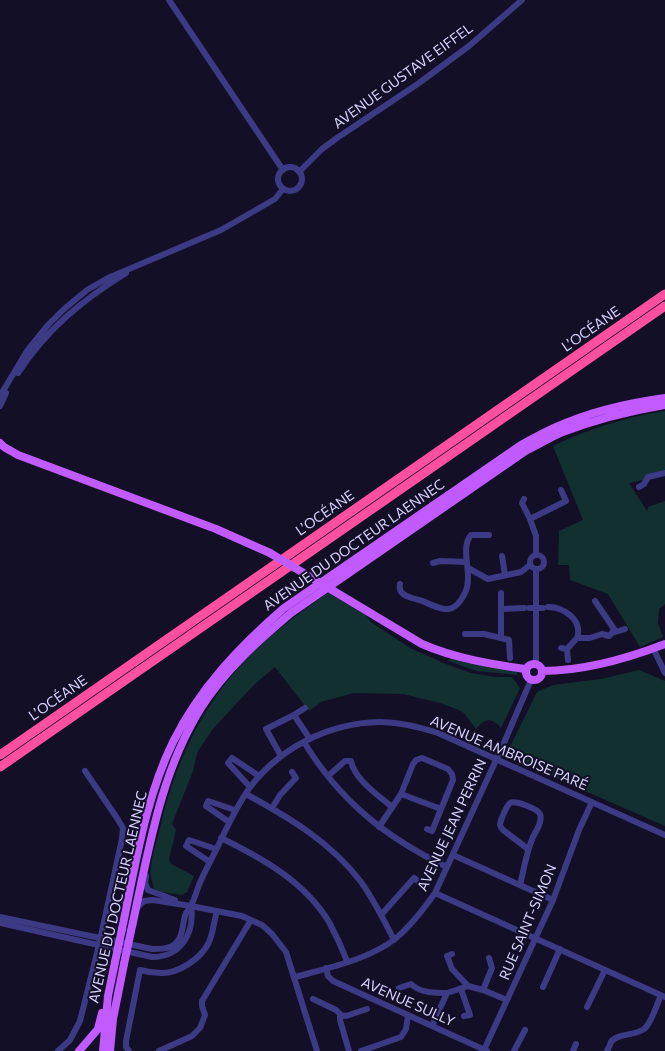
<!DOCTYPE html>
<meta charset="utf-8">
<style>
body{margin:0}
canvas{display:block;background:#130f26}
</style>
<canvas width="665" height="1051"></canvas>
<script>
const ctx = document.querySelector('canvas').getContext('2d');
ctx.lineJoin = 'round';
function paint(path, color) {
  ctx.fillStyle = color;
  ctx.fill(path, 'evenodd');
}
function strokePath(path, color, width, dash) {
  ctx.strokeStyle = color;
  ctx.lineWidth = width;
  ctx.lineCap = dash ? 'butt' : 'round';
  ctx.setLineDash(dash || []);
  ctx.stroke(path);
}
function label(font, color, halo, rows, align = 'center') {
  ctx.font = font + ' Commissioner,sans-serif';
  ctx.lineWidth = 4;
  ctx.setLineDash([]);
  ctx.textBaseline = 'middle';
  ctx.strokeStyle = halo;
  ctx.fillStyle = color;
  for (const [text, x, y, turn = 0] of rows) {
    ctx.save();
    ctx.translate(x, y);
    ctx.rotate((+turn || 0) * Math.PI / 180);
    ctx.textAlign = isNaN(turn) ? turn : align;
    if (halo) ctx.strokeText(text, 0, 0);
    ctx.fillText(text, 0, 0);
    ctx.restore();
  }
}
const green = new Path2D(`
 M665 411V475L629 483 647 511 648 507 665 501V604L659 609 658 623 663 637 640 647 608 594 570 580 569 565H558L559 531 583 520 553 446C588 429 626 417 665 411Z
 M328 593 366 615 371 622 410 648 446 664 471 673 496 677H512L520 688 501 728C492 717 485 718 476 729L464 713 459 710 440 703 403 694 354 693 321 702 309 711 275 667 256 683 234 706 212 730 197 753 193 771 172 824 176 830 169 859 171 864 194 876 187 892 182 895 162 892 154 889C153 885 152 881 151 877 149 862 158 839 161 824 174 767 200 711 239 667 265 638 296 615 328 593Z
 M450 658 510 669 517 672V675L477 671 448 661Z
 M639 670 665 681V826L510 758 508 751 537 692 553 685 601 679Z`);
const minor = new Path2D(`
 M169 0 283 170
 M278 179a12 12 0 1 1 24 0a12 12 0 1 1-24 0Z
 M299 172 322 149 337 138 419 83 469 46 522 0
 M18 373C47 329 81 301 126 273
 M0 396 27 351 48 325 63 310 87 290 108 278 221 230 275 199 283 189
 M0 406 6 393
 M639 487 644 484 648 477 665 473
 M524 499 522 503 530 519 536 536V555
 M530 519 566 501 561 490
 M530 562a7 7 0 1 1 14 0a7 7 0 1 1-14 0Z
 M502 556 505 575
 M433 563 440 561 467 562
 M468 568 488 579 521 572 530 565
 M536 570V663
 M400 584C397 598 416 598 425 602 444 611 454 615 465 593 474 575 459 549 471 535H489
 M548 607C564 607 583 620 577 638H590L602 634 609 636 612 633 614 629 595 601
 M529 608H543
 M501 609 524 608
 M612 633 625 629
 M465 634H484L501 638V593
 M501 638 509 640 510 658
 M561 648 567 649 577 638
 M653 648 665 673
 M567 649 568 660
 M294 715 305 708
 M304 742C339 800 386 838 447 867
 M281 756 266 729 294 715 310 739
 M328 776 345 761H351C354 779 379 796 392 807
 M250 787 228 763 232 758 259 776
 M246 794C288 817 331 842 361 882 374 900 384 920 394 940
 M401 794 441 809
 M272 808 280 795 296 778 292 772
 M229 822 206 806 208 801 235 810
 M379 827 401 794 413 764 416 760 422 758 448 769 452 774 453 780 432 831 427 829
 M221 838C262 858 305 882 329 922 336 935 342 948 347 961
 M453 855 553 900
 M210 862 186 846 189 840 216 849
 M146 876 145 883 148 890 175 900
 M520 885C524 869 526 853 533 837 536 831 543 821 540 814 538 809 515 800 510 803 507 805 500 821 500 825 501 828 501 828 503 830L528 849
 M435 893 665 997
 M136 909 144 901 153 900 191 906 242 916 262 925 272 934 286 952 317 1051
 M381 915 414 878 418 881
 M0 917 152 949C160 949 169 949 175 944 184 936 182 922 186 913 188 910 190 908 191 905 195 899 196 892 199 885 204 873 210 862 216 850 227 828 236 806 251 786 281 747 330 723 379 722 399 722 419 727 438 733L665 835
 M0 923 152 957C181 957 195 933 191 906
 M452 954 447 956 452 969 468 986
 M326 968 328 976 333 981 487 1051
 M295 977C327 968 368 960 395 939 411 926 423 910 435 893L503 745 531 680
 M543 987 560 949
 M399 988 411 984C420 993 435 993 447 993
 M461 989 470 1015 464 1016
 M483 990 492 968 489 958
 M313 999 336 1010 340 1014V1020L349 1051
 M587 1007 605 970
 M340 1015 346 1016 367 1009
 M432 1026 447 993 468 986 483 990 507 1000
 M484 1050 553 900 579 830 592 802
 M58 1051 70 1040 80 1021 99 945 122 839 123 828 117 818 85 771
 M129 1051 126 1047V1041L140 970C147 972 155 973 162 973 179 973 200 959 208 944 213 935 214 921 217 911
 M159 1051 192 1036 200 1028 205 1015 202 1006V1001L251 920
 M361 1051 401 1037 406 1029 408 1015
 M514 1051 525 1030
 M573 1051 576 1044
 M607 1051C609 1048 610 1045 611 1042 617 1033 635 1036 644 1029 651 1024 657 1004 661 995`);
const major = new Path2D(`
 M0 443 4 447 18 455 216 529 270 553
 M332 590 422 644C454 658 490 664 525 669
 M526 672a8 8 0 1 1 16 0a8 8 0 1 1-16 0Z
 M542 671C584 671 626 659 665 644
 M122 929C135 867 145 799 173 742 200 688 239 647 284 608L521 445C532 439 543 433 554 428 589 412 628 403 665 398
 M131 931C148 855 159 775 201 708 224 671 258 641 291 613L527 450C538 445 549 438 560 433 594 420 629 411 665 405
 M79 1051 98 1029 102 1013
 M103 1051 108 996 115 962
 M110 1051 113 1019 124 964`);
const highway = new Path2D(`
 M0 755 665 294
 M0 767 665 306`);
const majorBridge = new Path2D(`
 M270 553 332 590
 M115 962 122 929
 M124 964 131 931`);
const streetNames = [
 ["AVENUE GUSTAVE EIFFEL",403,76,-36],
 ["L’OCÉANE",591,329,-35],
 ["L’OCÉANE",325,513,-35],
 ["AVENUE DU DOCTEUR LAENNEC",354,545,-35],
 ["L’OCÉANE",58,698,-35],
 ["AVENUE AMBROISE PARÉ",509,753,23],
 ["AVENUE JEAN PERRIN",452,825,-65],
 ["AVENUE DU DOCTEUR LAENNEC",118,897,-77],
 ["RUE SAINT-SIMON",528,922,-67],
 ["AVENUE SULLY",408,1002,24]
];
paint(green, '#12302f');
strokePath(minor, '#3d3a85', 6);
strokePath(major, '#c25bff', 8);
strokePath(highway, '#ff4fa3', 9);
strokePath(majorBridge, '#c25bff', 8);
label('14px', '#d9d4ff', '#130f26', streetNames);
</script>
